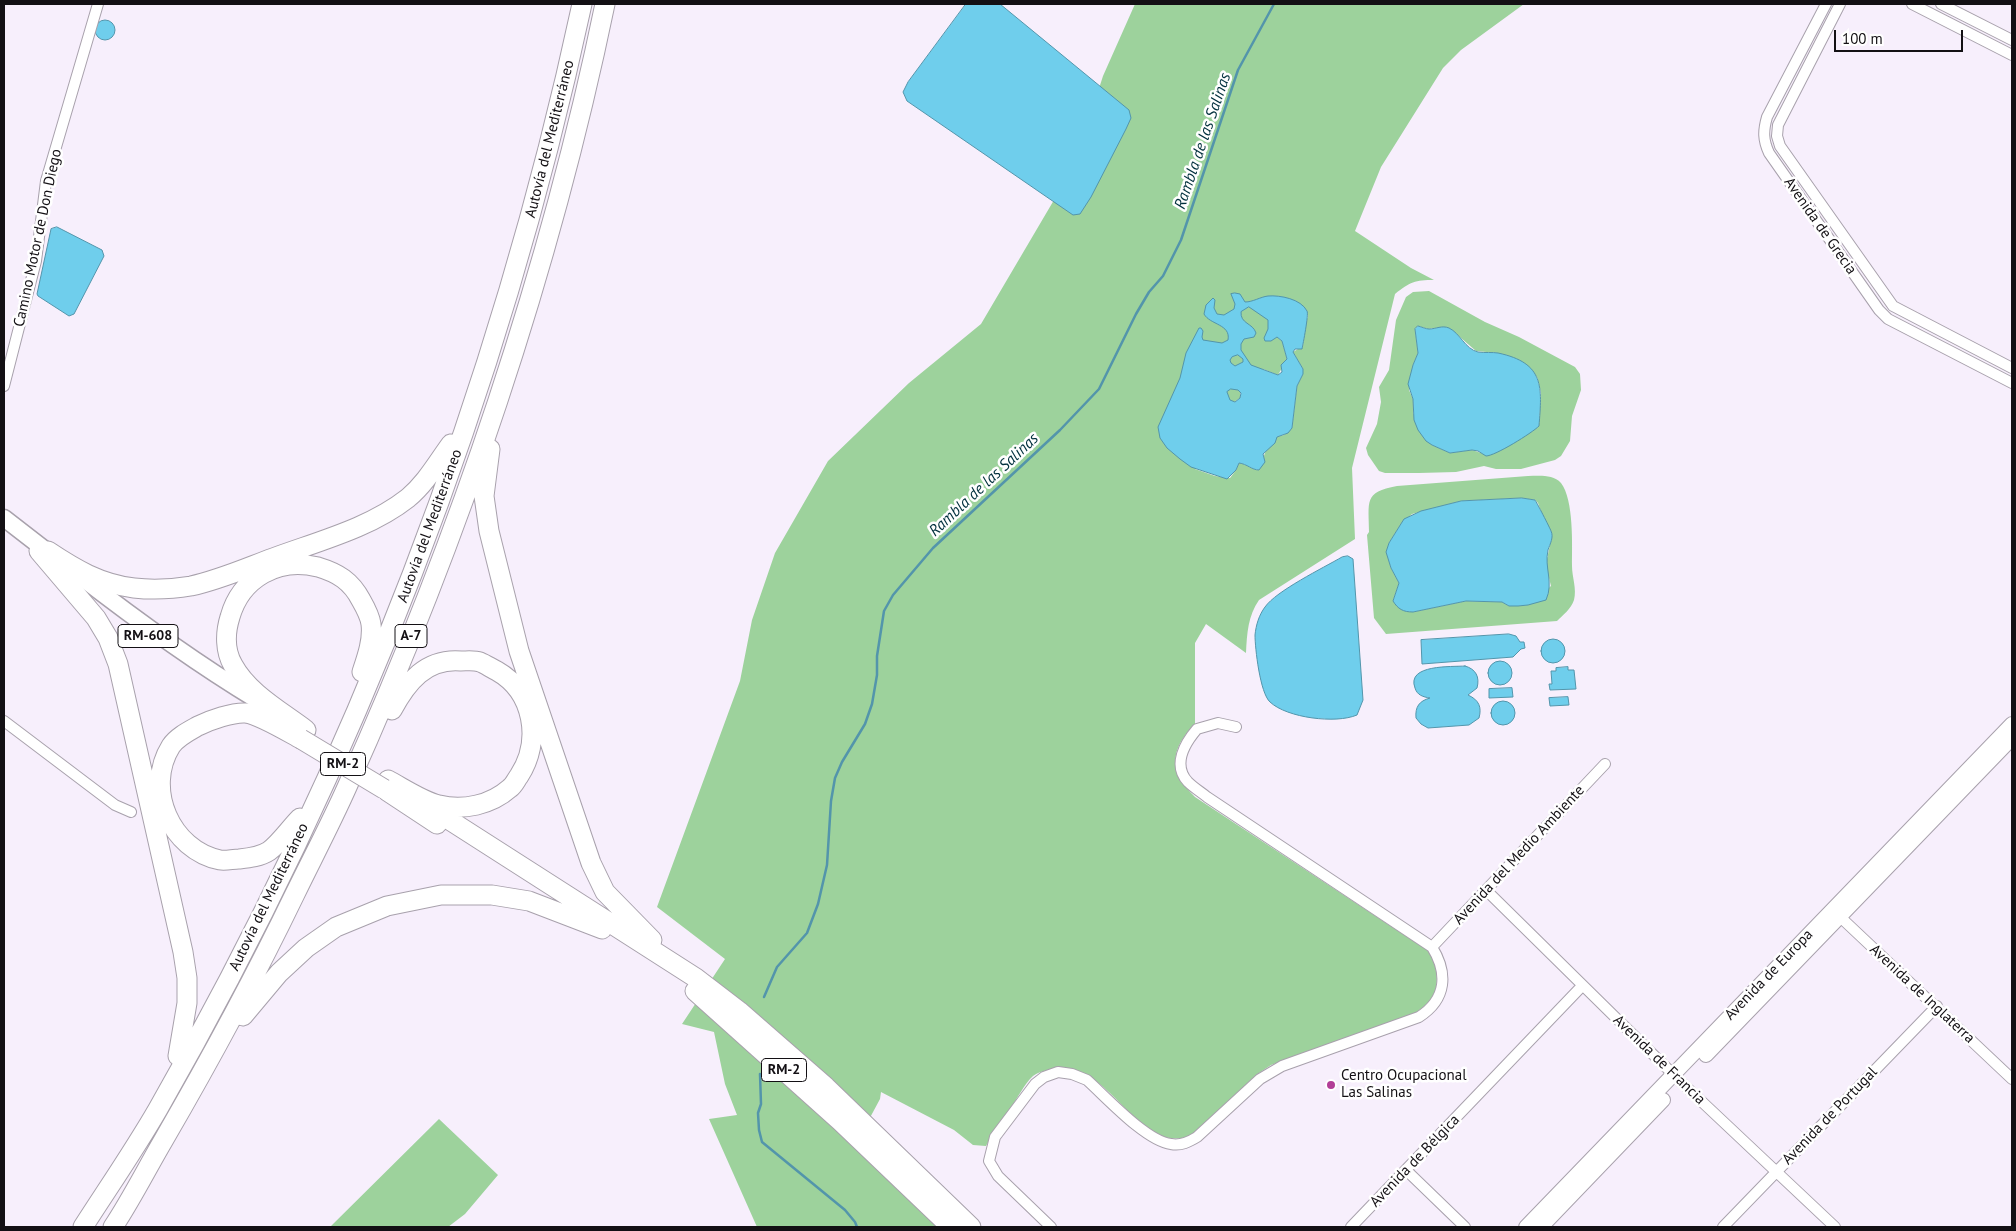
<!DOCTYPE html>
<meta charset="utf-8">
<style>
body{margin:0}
#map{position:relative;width:2016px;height:1231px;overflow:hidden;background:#f7effc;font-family:"PT Sans",sans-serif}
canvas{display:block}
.frame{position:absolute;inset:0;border:5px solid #131014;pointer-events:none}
.scale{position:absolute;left:1834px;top:30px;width:129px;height:22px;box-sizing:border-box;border:2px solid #131014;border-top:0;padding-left:6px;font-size:15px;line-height:18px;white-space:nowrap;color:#131014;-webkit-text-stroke:4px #fff;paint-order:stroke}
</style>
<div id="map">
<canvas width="2016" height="1231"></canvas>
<div class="frame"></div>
<div class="scale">100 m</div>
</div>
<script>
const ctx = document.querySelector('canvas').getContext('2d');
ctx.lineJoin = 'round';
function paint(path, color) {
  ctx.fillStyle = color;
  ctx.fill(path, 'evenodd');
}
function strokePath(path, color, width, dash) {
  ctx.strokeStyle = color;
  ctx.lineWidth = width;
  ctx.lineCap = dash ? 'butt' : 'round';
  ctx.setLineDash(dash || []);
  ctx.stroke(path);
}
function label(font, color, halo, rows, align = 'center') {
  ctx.font = font + ' "PT Sans",sans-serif';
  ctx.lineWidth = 5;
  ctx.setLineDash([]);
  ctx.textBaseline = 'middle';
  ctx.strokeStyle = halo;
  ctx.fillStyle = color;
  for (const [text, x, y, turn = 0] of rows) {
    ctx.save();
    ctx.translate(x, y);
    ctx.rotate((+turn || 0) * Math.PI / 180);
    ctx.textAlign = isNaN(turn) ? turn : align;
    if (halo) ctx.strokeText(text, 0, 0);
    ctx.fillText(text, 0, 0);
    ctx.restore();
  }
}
const green = new Path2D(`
 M1135 4H1524L1461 50 1443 68 1381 167 1355 231 1411 268 1434 280C1415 280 1410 282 1395 294L1352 468 1355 539 1259 600C1248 616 1247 633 1246 653L1206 624 1195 643V724C1169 750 1169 771 1195 797L1430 952C1444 984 1437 1003 1406 1018L1271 1065 1256 1075 1201 1130C1140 1170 1112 1054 1051 1069 1045 1071 1038 1072 1033 1076 1024 1084 1018 1098 1011 1107 1002 1120 993 1132 986 1146L973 1145 954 1130 881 1092 880 1099 858 1140 949 1227H757L709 1119 737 1115 725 1084 714 1032 682 1024 725 959 657 907 740 681 752 620 775 553 828 461 909 383 981 324 1074 166 1103 76ZM1293 301 1304 308 1308 316 1304 328 1303 346 1293 352 1303 369V374L1297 386 1292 428 1284 435 1276 437 1266 450 1259 470C1252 470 1247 464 1239 463L1236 470 1230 478 1215 476 1195 469 1234 402 1240 398V391L1263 369 1278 375 1287 359 1282 341 1277 337 1274 338Z
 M1429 291 1485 322 1519 337 1575 367 1580 374 1581 390 1572 416 1570 441 1561 456 1555 460 1521 469H1496L1484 466 1456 472 1419 473H1385L1379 471 1368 455 1366 448 1377 424 1381 402 1379 387 1389 370 1396 320 1406 297 1413 292ZM1418 326 1428 329 1435 328 1454 332 1476 351 1497 353 1537 377 1541 393 1539 420 1516 441 1484 454 1472 450 1450 453 1432 445 1413 413V399L1409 390 1413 365 1418 353 1415 329Z
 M1528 476C1539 476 1553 474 1561 483 1574 500 1572 545 1572 566 1572 577 1577 589 1574 600 1571 609 1563 615 1557 621L1386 634 1374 618 1367 535 1369 532C1369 502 1363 492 1397 486ZM1522 498 1535 500 1538 503 1551 540 1547 559V570L1551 586 1528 605 1509 606 1502 602 1466 601 1413 612 1393 601 1399 583 1391 568 1387 552 1389 543 1401 524 1412 514 1461 501Z
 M439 1119 498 1175 465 1214 448 1227H330Z`);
const water = new Path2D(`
 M966 4H1000L1129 110 1131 118 1126 129 1091 197 1080 214 1073 215 907 101 903 92 908 82Z
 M95 30a10 10 0 1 1 20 0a10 10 0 1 1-20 0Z
 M57 227 102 250 104 256 74 314 69 316 38 296 37 294 51 229Z
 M1235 293 1240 294 1245 302C1253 302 1260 297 1268 296 1280 295 1301 299 1307 311 1309 314 1303 344 1302 349H1295L1293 352 1303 369V374L1297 386 1292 428 1288 433 1277 437 1275 443 1263 454 1265 462 1259 470C1252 470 1247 464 1239 463L1236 470 1227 479 1191 467 1180 459 1167 448 1160 438 1158 427 1180 378 1186 353 1199 328H1201L1203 331 1202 337 1203 340 1222 343 1228 340C1231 324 1210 325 1204 314L1206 305 1213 298 1215 300 1214 308 1217 314 1224 315 1234 309 1235 304 1231 294ZM1249 307 1268 320V329L1264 338 1265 341H1271L1277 337 1282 341 1287 359 1281 365 1282 372 1278 375 1251 365 1241 350V344L1244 339 1254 337 1256 333C1253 323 1240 324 1241 312ZM1238 355 1243 359V362L1235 366 1231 363 1230 360 1232 357ZM1231 389 1238 390 1241 393 1240 398 1235 402 1230 400 1227 392Z
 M1418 326C1422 327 1426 329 1429 329 1436 329 1442 325 1449 328 1460 333 1465 349 1478 352 1485 353 1492 352 1498 353 1545 363 1542 387 1539 426 1532 433 1495 456 1486 456L1478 451 1472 450 1450 453 1432 445 1426 441 1418 430 1414 420 1413 399 1408 384 1413 365 1418 353 1415 329Z
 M1522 498 1535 500C1536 501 1550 528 1551 531 1554 537 1550 544 1548 550 1544 568 1554 582 1546 600L1528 605 1518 606H1509L1502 602 1466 601 1413 612C1403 612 1398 609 1393 601L1399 583 1391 568 1386 552 1389 543 1404 519 1421 511 1461 501Z
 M1348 556 1353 559 1363 700 1357 715C1336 724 1287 718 1270 702 1260 693 1255 648 1255 635 1256 625 1259 615 1265 607 1276 591 1323 568 1342 557Z
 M1509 634 1516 636 1520 642H1524L1525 648 1521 649 1513 657 1422 664 1421 640Z
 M1541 651a12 12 0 1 1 24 0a12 12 0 1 1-24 0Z
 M1488 673a12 12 0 1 1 24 0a12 12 0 1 1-24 0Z
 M1465 666C1476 669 1480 677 1477 688L1468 695C1479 700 1482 707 1479 718L1469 725 1428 728 1421 724 1416 718C1415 707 1419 701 1430 698 1423 697 1417 695 1415 688 1406 664 1452 667 1465 666Z
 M1568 667V670H1574L1576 689 1550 690 1549 684H1552L1551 671H1556V668Z
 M1512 688 1513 697 1489 698V689Z
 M1568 697 1569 705 1550 706 1549 698Z
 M1491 713a12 12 0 1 1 24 0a12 12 0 1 1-24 0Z`);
const stream = new Path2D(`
 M764 997 777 967 807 933 818 904 827 865 831 801 835 778 842 762 865 724 872 704 877 675V656L884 611 893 595 933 548 1060 430 1099 389 1136 314 1149 292 1163 276 1181 240 1238 70 1274 4
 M760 1074 761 1104 758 1113 759 1130 762 1142 845 1210 855 1222 857 1227`);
const street = new Path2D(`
 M1826 4 1767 117C1763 131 1763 140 1769 153L1879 310 1888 319 2012 383
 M1840 4 1778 125 1777 136 1780 146 1893 306 2012 368
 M1912 4 2012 55
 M1941 4 2012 40
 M4 386 36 261 46 181 98 4
 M4 721 115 805 131 812
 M1486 890 1681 1082 1835 1227
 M1836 913 2012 1079
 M1432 947 1605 764
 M1406 1170 1465 1227
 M1051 1227 998 1176 989 1161 995 1137 1035 1084 1044 1077 1058 1072 1072 1074 1087 1080C1107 1098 1146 1141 1171 1144 1181 1146 1189 1142 1197 1137L1260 1079 1282 1066 1419 1017C1447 999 1448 973 1432 947L1207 797C1201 792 1194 788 1188 782 1172 765 1185 743 1197 729L1218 723 1236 727
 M1351 1227 1582 986
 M1723 1227 1937 1006`);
const secondary = new Path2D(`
 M1706 1055 2012 738
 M1526 1227 2012 724
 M1541 1227 1663 1100`);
const primary = new Path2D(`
 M4 518 53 556
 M77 574C135 619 194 662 257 700`);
const highway = new Path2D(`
 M490 449 484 496 489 531 519 651 591 863 605 892 652 940
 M39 551 96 618 108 638 118 664 183 952 187 978V1003L178 1056
 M48 551C75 569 100 584 134 588 152 590 173 589 191 586 219 580 246 568 273 558 319 541 370 528 408 498 426 483 437 463 451 444
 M306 730C281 711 248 693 233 665 225 651 225 633 230 617 241 578 278 557 318 567 338 573 351 581 361 600 365 607 370 616 371 624 373 640 367 657 362 672
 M388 780C403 788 424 802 439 805 463 811 491 805 510 788 514 785 516 780 519 776 542 741 534 692 497 671 491 668 485 664 480 662 474 660 467 661 461 661 426 658 407 682 392 710
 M387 791 437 824
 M429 807 696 978 739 1011 826 1087 971 1227
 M300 818C290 828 280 843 269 851 260 857 249 858 239 859 233 859 226 861 220 860 171 850 144 789 171 746 177 737 189 731 198 726 210 720 233 712 246 713 260 715 288 732 301 739
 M695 991 840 1121 951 1227
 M243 1016 279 973 306 948 336 927 387 906 441 895H492L529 901 602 929
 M83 1227C108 1188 135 1149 158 1109 355 765 499 391 582 4
 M113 1227C131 1200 146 1170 163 1141 210 1060 254 979 295 894 312 859 331 823 347 787 459 539 550 270 605 4`);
const highwayBridge = new Path2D(`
 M301 739 384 789`);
const markers = [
 [1331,1085,5,"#b23e97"]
];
const shields = [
 [148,636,60],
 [411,636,32],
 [343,764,45],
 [784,1070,45]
];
const shieldNames = [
 ["RM-608",148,636],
 ["A-7",411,636],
 ["RM-2",343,764],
 ["RM-2",784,1070]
];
const streetNames = [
 ["Autovía del Mediterráneo",550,139,-76],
 ["Avenida de Grecia",1820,226,55],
 ["Camino Motor de Don Diego",38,238,-78],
 ["Autovía del Mediterráneo",430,526,-70],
 ["Avenida del Medio Ambiente",1519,855,-47],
 ["Autovía del Mediterráneo",269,897,-64],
 ["Avenida de Europa",1769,975,-46],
 ["Avenida de Inglaterra",1922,994,43],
 ["Avenida de Francia",1659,1060,44],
 ["Avenida de Portugal",1830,1116,-46],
 ["Avenida de Bélgica",1415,1161,-46]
];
const poiNames = [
 ["Centro Ocupacional",1341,1076],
 ["Las Salinas",1341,1093]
];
const waterNames = [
 ["Rambla de las Salinas",1203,141,-71],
 ["Rambla de las Salinas",984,485,-43]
];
paint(green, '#9dd29c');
paint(water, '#6fceec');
strokePath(water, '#5395ab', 1);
strokePath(stream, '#5395ab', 2.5);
strokePath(street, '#a8a1ac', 12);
strokePath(secondary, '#a8a1ac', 16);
strokePath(primary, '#a8a1ac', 19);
strokePath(highway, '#a8a1ac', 21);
strokePath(street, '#fff', 10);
strokePath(secondary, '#fff', 14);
strokePath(primary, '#fff', 16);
strokePath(highway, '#fff', 19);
strokePath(highwayBridge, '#a8a1ac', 21, []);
strokePath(highwayBridge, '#fff', 19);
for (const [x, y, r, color] of markers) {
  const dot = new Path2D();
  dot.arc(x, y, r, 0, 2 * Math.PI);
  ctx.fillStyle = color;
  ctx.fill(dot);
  strokePath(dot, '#fff', 2);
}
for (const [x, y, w] of shields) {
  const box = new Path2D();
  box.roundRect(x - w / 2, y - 11.5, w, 23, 4);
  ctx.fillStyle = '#fff';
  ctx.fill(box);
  strokePath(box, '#131014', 1);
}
label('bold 14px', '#131014', null, shieldNames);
label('15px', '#131014', '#fff', streetNames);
label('15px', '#131014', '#fff', poiNames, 'left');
label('italic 16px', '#01303d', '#fff', waterNames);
</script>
